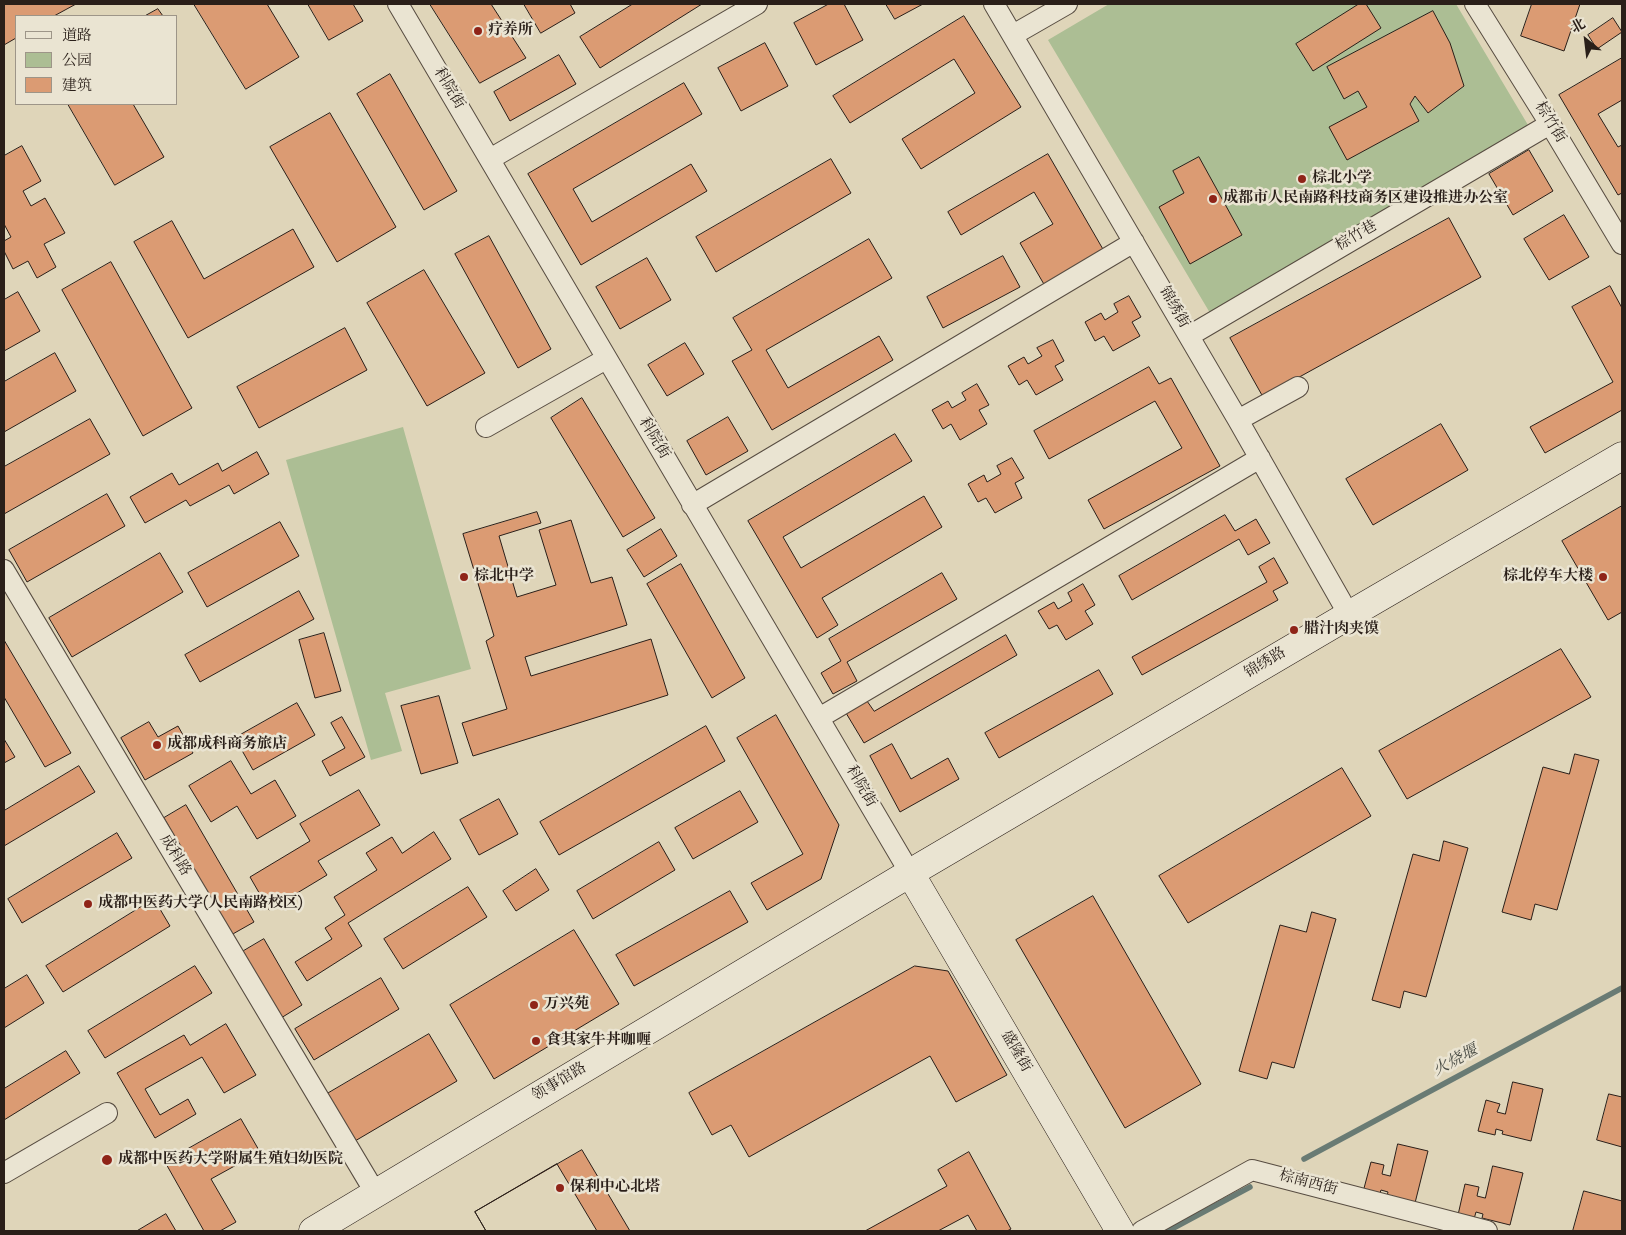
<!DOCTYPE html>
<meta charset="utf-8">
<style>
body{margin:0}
#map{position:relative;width:1626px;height:1235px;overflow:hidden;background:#dfd5b9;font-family:"Sorts Mill Goudy","Noto Serif SC",serif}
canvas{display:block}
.frame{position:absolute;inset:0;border:5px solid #2a1f19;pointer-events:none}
.legend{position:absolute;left:15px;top:15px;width:162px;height:90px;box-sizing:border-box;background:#eae4d2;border:1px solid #9d9588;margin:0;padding:6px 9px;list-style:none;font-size:15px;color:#2a1f19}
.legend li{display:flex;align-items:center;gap:10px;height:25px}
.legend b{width:25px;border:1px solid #9d9588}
.north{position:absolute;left:1561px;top:15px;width:50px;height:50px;-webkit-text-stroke:4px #eae4d2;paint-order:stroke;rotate:331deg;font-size:14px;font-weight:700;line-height:20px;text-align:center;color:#2a1f19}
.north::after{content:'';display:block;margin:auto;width:18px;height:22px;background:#2a1f19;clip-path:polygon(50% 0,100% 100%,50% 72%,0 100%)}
</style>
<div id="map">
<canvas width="1626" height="1235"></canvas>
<div class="frame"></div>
<ul class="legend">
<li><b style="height:6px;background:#eae4d2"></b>道路</li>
<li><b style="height:14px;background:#acbe94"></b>公园</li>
<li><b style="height:14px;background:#db9b73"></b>建筑</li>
</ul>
<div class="north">北</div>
</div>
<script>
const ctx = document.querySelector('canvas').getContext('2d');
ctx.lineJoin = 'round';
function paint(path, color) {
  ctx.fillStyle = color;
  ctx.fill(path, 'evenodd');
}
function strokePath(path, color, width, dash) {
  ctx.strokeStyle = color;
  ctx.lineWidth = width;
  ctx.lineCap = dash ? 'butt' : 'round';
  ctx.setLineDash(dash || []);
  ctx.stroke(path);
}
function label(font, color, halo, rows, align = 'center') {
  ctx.font = font + ' "Sorts Mill Goudy","Noto Serif SC",serif';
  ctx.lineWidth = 5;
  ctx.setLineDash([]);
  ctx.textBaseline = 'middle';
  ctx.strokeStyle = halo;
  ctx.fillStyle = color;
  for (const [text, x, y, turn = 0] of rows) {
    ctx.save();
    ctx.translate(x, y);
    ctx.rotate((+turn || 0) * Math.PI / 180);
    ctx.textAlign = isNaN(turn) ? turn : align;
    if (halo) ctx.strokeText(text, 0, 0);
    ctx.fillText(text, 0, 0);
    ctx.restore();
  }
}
const green = new Path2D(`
 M1109 4H1456L1528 125 1210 313 1048 40Z
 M403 427 471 669 385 693 402 751 371 760 286 460Z`);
const stream = new Path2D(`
 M1304 1159 1622 988
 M1168 1231 1250 1187`);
const building = new Path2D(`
 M4 4H76L54 16H16V38L4 45Z
 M194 4H267L299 57 246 89Z
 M308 4H353L363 21 329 40Z
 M430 4H491L526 58 480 83Z
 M524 4H570L575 13 541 33Z
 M633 4H702L600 68 580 37Z
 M829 4H844L863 40 816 65 794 23Z
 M886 4H923L895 19Z
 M1359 4H1366L1381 28 1313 71 1296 44Z
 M1532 4H1580L1564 51 1521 36Z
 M158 9 163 16H145Z
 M1433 11 1450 43 1464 86 1428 113 1415 96 1410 104 1419 121 1347 160 1329 127 1367 107 1358 91 1344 99 1327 67Z
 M964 16 1021 107 921 169 902 139 975 93 954 59 850 123 833 96Z
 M1613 18 1622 32 1597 49 1588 35Z
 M765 43 788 86 741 111 718 68Z
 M559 55 576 84 510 121 494 92Z
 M1622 58V100L1598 114 1618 147 1622 145V193L1618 195 1559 95Z
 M390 74 457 191 424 210 357 94Z
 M684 83 702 114 573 189 592 222 691 164 707 191 581 265 528 174Z
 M68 104H133L164 157 115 185Z
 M330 113 396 227 337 262 270 147Z
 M22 146 41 181 23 191 31 206 45 198 65 233 44 244 56 267 37 278 28 261 13 269 4 251V241L11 237 4 224V156Z
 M1529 150 1553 191 1513 215 1489 174Z
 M1048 154 1104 251 1045 286 1020 243 1053 224 1034 192 961 235 948 212Z
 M1199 157 1242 235 1190 264 1159 207 1184 193 1173 171Z
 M831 159 851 193 716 272 696 237Z
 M1564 215 1589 257 1549 280 1524 239Z
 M1449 218 1481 277 1263 397 1230 338Z
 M172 221 204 279 293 229 314 267 188 338 134 242Z
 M489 236 551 349 518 368 455 254Z
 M869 239 892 278 766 350 788 388 879 336 893 360 772 430 732 361 752 350 733 318Z
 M1003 256 1020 287 943 328 927 297Z
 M647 258 671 300 620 329 596 287Z
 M111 262 192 408 143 436 62 290Z
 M424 270 485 373 427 406 367 303Z
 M1610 286 1622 308V410L1545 453 1530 427 1613 382 1572 307Z
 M18 292 40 331 4 351V300Z
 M1129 296 1141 317 1132 322 1140 336 1113 351 1104 336 1095 341 1085 322 1101 313 1105 320 1118 312 1114 304Z
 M345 328 367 370 259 428 237 387Z
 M1053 340 1064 361 1055 366 1063 380 1036 395 1027 380 1019 385 1008 366 1024 357 1028 364 1042 356 1037 348Z
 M685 343 704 374 667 396 648 365Z
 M55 353 76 391 4 432V382Z
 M1149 367 1159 384 1171 378 1220 466 1104 529 1088 500 1182 448 1155 401 1049 459 1034 431Z
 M977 384 989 405 979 410 987 424 960 440 951 424 943 429 932 410 948 401 952 408 966 400 962 393Z
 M582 398 655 518 623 537 551 418Z
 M728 417 748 451 706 475 687 441Z
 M90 419 110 454 4 514V467Z
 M1441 424 1468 470 1373 525 1346 479Z
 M895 434 912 461 783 537 801 568 924 496 942 527 822 598 838 625 817 638 748 521Z
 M257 452 269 474 234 494 229 485 190 506 186 500 145 523 130 497 172 473 179 485 218 463 222 471Z
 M1012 458 1024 478 1015 483 1022 498 995 513 986 498 978 502 968 484 984 475 987 482 1001 474 997 466Z
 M107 494 125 526 27 582 9 550Z
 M1622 506V612L1608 620 1562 541Z
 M537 512 541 523 499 536 517 597 556 585 539 530 571 520 591 583 612 577 627 625 525 657 531 676 651 639 668 695 473 756 462 723 507 709 486 641 494 636 463 534Z
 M1225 515 1235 531 1256 519 1270 543 1248 555 1239 539 1132 600 1119 576Z
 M280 522 299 556 207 607 188 573Z
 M661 529 677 556 644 577 627 550Z
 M160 553 183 592 72 657 49 618Z
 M1274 558 1288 583 1273 591 1278 600 1142 675 1132 657 1267 582 1259 567Z
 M681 564 745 678 712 698 647 584Z
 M942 573 957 599 847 662 857 681 833 694 821 673 841 661 829 639Z
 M1083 584 1095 605 1085 611 1093 624 1066 640 1057 625 1049 629 1038 611 1054 602 1058 609 1072 601 1068 593Z
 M299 591 314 619 200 682 185 655Z
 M324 633 341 691 315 698 299 640Z
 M1006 635 1017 655 864 743 846 713 867 701 874 711Z
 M4 640 71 753 45 767 4 697Z
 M1561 649 1591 697 1407 799 1379 751Z
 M1099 670 1113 694 999 758 985 733Z
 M439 696 458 763 421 774 401 706Z
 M297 703 315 735 253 770 235 738Z
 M776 715 839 825 821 879 767 910 751 883 803 854 737 738Z
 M342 717 365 757 330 776 322 761 345 748 331 723Z
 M149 722 158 737 178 726 193 753 145 780 121 738Z
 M706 726 725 761 559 855 540 822Z
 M4 739 15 757 4 763Z
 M892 744 911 779 948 758 959 779 900 812 870 756Z
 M1575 754 1599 760 1557 910 1535 904 1531 920 1502 912 1543 767 1569 774Z
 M231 761 251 794 275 780 296 816 257 839 237 806 211 822 189 786Z
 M79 766 95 792 4 846V811Z
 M1342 768 1371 816 1188 923 1159 876Z
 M359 790 380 825 318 861 327 875 269 910 250 877 310 841 300 824Z
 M740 791 758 822 693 859 675 828Z
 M499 799 518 834 479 855 460 820Z
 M186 805 254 922 231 935 164 818Z
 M434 832 451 859 348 923 362 946 307 981 295 962 332 939 325 928 345 915 334 897 377 870 366 853 392 837 402 853Z
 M117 833 132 858 22 923 8 899Z
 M1444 841 1468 848 1426 997 1404 991 1400 1008 1372 1000 1413 854 1439 861Z
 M659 842 675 870 593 919 577 891Z
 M536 869 549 890 516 911 503 891Z
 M468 887 487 917 403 969 384 939Z
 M730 891 748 922 634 986 616 955Z
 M1093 896 1201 1084 1125 1128 1016 940Z
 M154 899 170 926 63 992 46 966Z
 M1312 912 1336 919 1294 1068 1272 1062 1267 1079 1239 1071 1280 925 1306 932Z
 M574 930 619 1004 494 1079 450 1005Z
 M264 939 302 1005 281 1018 242 952Z
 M195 966 212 993 105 1058 88 1031Z
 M915 966 948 971 1007 1075 956 1102 930 1056 749 1157 731 1125 712 1135 689 1093Z
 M27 975 44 1003 4 1028V989Z
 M381 978 399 1009 314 1060 295 1029Z
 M226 1024 256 1075 224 1093 202 1057 145 1089 160 1115 188 1099 196 1114 155 1138 117 1073 184 1035 190 1045Z
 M429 1034 457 1081 355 1141 327 1094Z
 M66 1051 80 1073 4 1120V1089Z
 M1513 1082 1543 1089 1531 1141 1502 1134 1503 1131 1496 1129 1495 1135 1478 1131 1486 1100 1500 1104 1497 1112 1505 1114Z
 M1609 1094 1622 1097V1147L1597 1140Z
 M241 1119 260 1152 211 1179 236 1222 220 1231H204L165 1162Z
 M1398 1144 1428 1151 1415 1203 1387 1196 1388 1192 1381 1190 1379 1196 1363 1192 1371 1162 1384 1165 1382 1174 1390 1176Z
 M582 1150 630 1231H486L475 1212Z
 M969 1152 1011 1229 1007 1231H977L968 1215 938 1231H865L947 1186 938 1170Z
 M557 1164 597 1231H486L475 1212Z
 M1493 1166 1523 1173 1510 1225 1482 1218 1483 1214 1476 1212 1474 1219 1458 1215 1465 1184 1479 1187 1477 1196 1485 1198Z
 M1584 1191 1622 1201V1231H1573Z
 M166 1214 176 1231H137Z`);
const street = new Path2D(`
 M398 4 910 873
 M994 4 1238 420 1349 615
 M1475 4 1550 124 1622 244
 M1013 35 1067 4
 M490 159 757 4
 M1189 336 1550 124
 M1238 420 1298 387
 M486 427 606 359
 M692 505 1134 242
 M4 570 376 1194
 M819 718 1260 458
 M4 1173 107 1113
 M1142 1231 1252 1170 1487 1231`);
const secondary = new Path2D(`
 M910 873 1120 1231
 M313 1231 910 873 1349 615 1622 456`);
const markers = [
 [478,31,5,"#8f2418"],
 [1302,179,5,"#8f2418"],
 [1213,199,5,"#8f2418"],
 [464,577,5,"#8f2418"],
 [1603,577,5,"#8f2418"],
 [1294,630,5,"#8f2418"],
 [157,745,5,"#8f2418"],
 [88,904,5,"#8f2418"],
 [534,1005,5,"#8f2418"],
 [536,1041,5,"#8f2418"],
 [107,1160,6,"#8f2418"],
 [560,1188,5,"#8f2418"]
];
const poiNames = [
 ["疗养所",488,31],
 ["棕北小学",1312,179],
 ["成都市人民南路科技商务区建设推进办公室",1223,199],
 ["棕北中学",474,577],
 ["棕北停车大楼",1593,577,"right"],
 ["腊汁肉夹馍",1304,630],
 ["成都成科商务旅店",167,745],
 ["成都中医药大学(人民南路校区)",98,904],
 ["万兴苑",544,1005],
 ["食其家牛丼咖喱",546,1041],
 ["成都中医药大学附属生殖妇幼医院",118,1160],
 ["保利中心北塔",570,1188]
];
const streetNames = [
 ["科院街",448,89,59],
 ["棕竹街",1549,123,58],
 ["棕竹巷",1357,237,-30],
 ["锦绣街",1173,308,60],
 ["科院街",653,439,59],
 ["锦绣路",1266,664,-31],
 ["科院街",860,787,60],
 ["成科路",174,856,59],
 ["盛隆街",1015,1052,60],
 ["领事馆路",560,1083,-31],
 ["棕南西街",1308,1184,15]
];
const waterNames = [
 ["火烧堰",1456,1062,-28]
];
paint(green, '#acbe94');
strokePath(stream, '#697b74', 5.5);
paint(building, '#db9b73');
strokePath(building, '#2a1f19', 1);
strokePath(street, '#574c41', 22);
strokePath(secondary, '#2a1f19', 29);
strokePath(street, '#eae4d2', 20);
strokePath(secondary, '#eae4d2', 28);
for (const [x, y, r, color] of markers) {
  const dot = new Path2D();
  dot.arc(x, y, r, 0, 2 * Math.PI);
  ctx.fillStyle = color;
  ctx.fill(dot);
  strokePath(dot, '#eae4d2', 2);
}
label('bold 15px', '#2a1f19', '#eae4d2', poiNames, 'left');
label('15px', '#2a1f19', '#eae4d2', streetNames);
label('italic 16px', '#4a4d46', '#eae4d2', waterNames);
</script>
